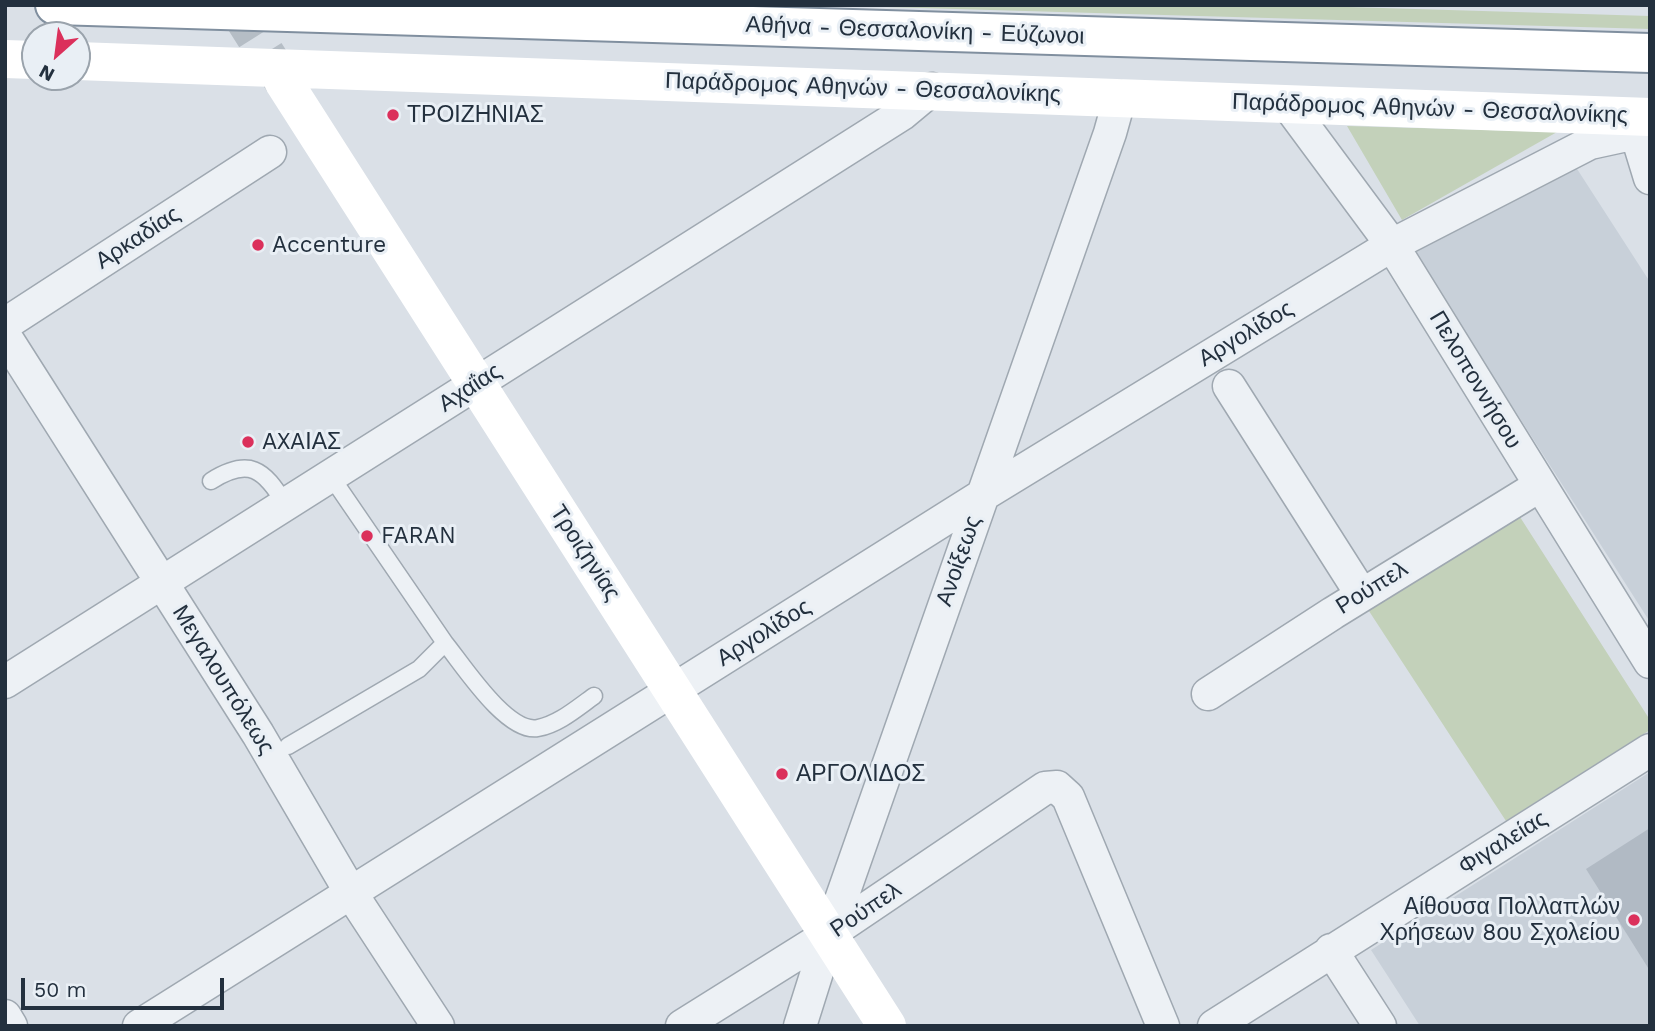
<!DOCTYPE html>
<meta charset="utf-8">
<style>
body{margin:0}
#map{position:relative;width:1655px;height:1031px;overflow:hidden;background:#dae0e7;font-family:"Work Sans",sans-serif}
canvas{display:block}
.frame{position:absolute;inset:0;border:7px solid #23303e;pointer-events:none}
.north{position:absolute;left:21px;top:21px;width:70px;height:70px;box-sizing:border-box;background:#e9eff5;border:2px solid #9aa3ac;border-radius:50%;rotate:208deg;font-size:19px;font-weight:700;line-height:28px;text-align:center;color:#23303e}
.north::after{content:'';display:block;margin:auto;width:24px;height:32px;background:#db305b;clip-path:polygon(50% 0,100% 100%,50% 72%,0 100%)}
.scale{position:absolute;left:21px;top:978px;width:203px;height:32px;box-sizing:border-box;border:4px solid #23303e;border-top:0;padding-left:9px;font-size:21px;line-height:24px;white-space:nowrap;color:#23303e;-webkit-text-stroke:5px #e9eff5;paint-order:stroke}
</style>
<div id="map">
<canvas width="1655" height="1031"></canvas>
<div class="frame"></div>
<div class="north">N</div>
<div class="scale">50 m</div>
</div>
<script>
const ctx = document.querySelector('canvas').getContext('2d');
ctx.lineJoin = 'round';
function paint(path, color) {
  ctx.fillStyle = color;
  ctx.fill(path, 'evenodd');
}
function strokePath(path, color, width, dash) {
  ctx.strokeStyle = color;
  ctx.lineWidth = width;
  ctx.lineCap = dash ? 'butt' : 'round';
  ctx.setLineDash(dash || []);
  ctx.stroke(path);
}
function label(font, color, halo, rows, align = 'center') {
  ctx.font = font + ' "Work Sans",sans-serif';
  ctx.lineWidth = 6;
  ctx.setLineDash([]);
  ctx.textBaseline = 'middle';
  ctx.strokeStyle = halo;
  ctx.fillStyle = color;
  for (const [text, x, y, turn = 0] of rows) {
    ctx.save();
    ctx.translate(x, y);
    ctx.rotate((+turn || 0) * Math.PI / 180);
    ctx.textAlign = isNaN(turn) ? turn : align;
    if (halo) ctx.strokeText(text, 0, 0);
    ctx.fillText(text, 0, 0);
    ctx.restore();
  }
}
const built = new Path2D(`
 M1570 158 1650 282V622L1413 251Z
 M1650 772V1026H1420L1371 950Z`);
const green = new Path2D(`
 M817 5H1281L1650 16V29Z
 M1347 126 1557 132 1402 220Z
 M1520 517 1650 720V730L1506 821 1367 608Z`);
const building = new Path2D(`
 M1650 828V971L1586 869Z`);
const secondaryTunnel = new Path2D(`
 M235 5 283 81`);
const lane = new Path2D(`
 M211 481C249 457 264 469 285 504
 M445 643C463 665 507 734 538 728 559 724 577 708 594 696
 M288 746 419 669 445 643 330 475`);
const street = new Path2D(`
 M1289 106 1392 245 1650 662
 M1631 116 1650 178
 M5 324 270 152
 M5 336 258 734 351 893 438 1026
 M1229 386 1362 595
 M5 682 902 114 932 89
 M1208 694 1333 613 1539 486
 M1331 950 1380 1026
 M5 1016 11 1026
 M139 1026 983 495 1392 245 1590 143 1636 133
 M682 1026 829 934 1045 788 1057 787 1068 797 1163 1026
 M800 1026 829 934 1110 133 1120 97
 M1214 1026 1650 750`);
const secondary = new Path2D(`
 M5 59 35 60
 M77 61 1650 117
 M283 81 887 1026`);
const highway = new Path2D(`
 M55 5 1650 53`);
const markers = [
 [393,115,7,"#db305b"],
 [258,245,7,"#db305b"],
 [248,442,7,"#db305b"],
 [367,536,7,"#db305b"],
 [782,774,7,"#db305b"],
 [1634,920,7,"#db305b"]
];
const streetNames = [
 ["Αθήνα - Θεσσαλονίκη - Εύζωνοι",915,31,2],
 ["Παράδρομος Αθηνών - Θεσσαλονίκης",863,88,2],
 ["Παράδρομος Αθηνών - Θεσσαλονίκης",1430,109,2],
 ["Αρκαδίας",138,238,-33],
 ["Αργολίδος",1246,334,-31],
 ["Πελοποννήσου",1475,380,59],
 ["Αχαΐας",470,388,-33],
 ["Τροιζηνίας",585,553,57],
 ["Ανοίξεως",959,561,-71],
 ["Ρούπελ",1372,588,-32],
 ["Αργολίδος",764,633,-32],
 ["Μεγαλουπόλεως",223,680,58],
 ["Φιγαλείας",1503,843,-32],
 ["Ρούπελ",866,910,-34]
];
const poiNames = [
 ["ΤΡΟΙΖΗΝΙΑΣ",407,115],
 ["Accenture",272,245],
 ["AXAΙΑΣ",262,442],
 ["FARAN",381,536],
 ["ΑΡΓΟΛΙΔΟΣ",796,774],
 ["Αίθουσα Πολλαπλών",1620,907,"right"],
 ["Χρήσεων 8ου Σχολείου",1620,933,"right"]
];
paint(built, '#c8d0d9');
paint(green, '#c3d1ba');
paint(building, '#b1bac4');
strokePath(secondaryTunnel, '#b5bdc5', 38, [38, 19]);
strokePath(lane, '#9fa8b1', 19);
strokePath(street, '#9fa8b1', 35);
strokePath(highway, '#808f9f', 42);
strokePath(lane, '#edf1f5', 16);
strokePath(street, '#edf1f5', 32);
strokePath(secondary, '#fff', 38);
strokePath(highway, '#fff', 38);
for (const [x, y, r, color] of markers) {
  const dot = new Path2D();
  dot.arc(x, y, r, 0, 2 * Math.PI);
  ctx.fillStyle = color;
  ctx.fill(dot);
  strokePath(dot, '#e9eff5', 2.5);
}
label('23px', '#23303e', '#e9eff5', streetNames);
label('23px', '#23303e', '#e9eff5', poiNames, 'left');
</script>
